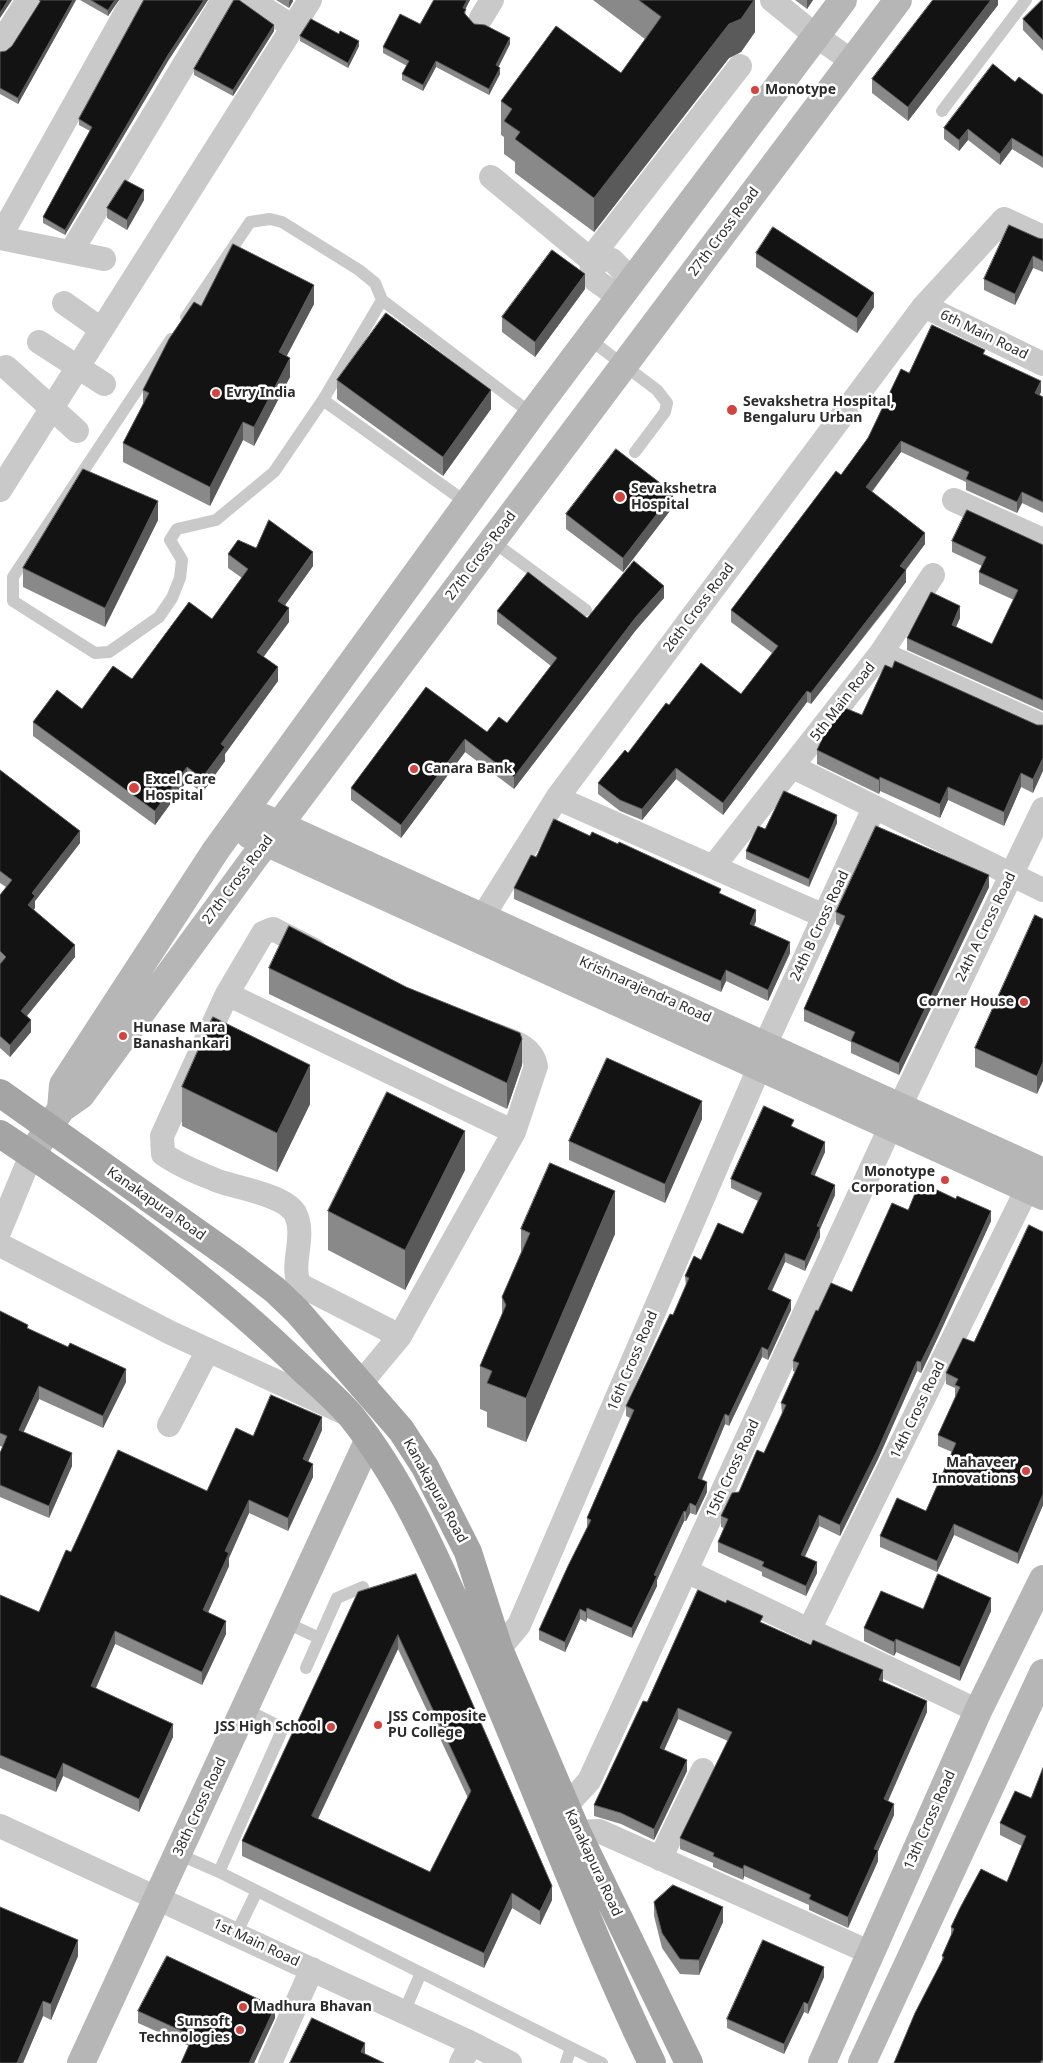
<!DOCTYPE html>
<style>
body{margin:0}
canvas{display:block;background:#fff}
</style>
<canvas width="1043" height="2063"></canvas>
<script>
const ctx = document.querySelector('canvas').getContext('2d');
ctx.lineJoin = 'round';
function strokePath(path, color, width, dash) {
  ctx.strokeStyle = color;
  ctx.lineWidth = width;
  ctx.lineCap = dash ? 'butt' : 'round';
  ctx.setLineDash(dash || []);
  ctx.stroke(path);
}
function paint(path, color) {
  ctx.fillStyle = color;
  ctx.fill(path, 'evenodd');
}
function label(font, color, halo, rows, align = 'center') {
  ctx.font = font + ' "Noto Sans",sans-serif';
  ctx.lineWidth = 5;
  ctx.setLineDash([]);
  ctx.textBaseline = 'middle';
  ctx.strokeStyle = halo;
  ctx.fillStyle = color;
  for (const [text, x, y, turn = 0] of rows) {
    ctx.save();
    ctx.translate(x, y);
    ctx.rotate((+turn || 0) * Math.PI / 180);
    ctx.textAlign = isNaN(turn) ? turn : align;
    if (halo) ctx.strokeText(text, 0, 0);
    ctx.fillText(text, 0, 0);
    ctx.restore();
  }
}
const lane = new Path2D(`
 M942 111 1026 0
 M382 300 532 414
 M186 317 250 222 270 219 282 222 359 270 375 283 382 300 323 400 467 503
 M171 339 13 577V601L95 653 109 652 159 617 172 598 180 578 182 560 170 540 177 529 216 520 274 472 323 400
 M589 339 657 390 667 403 665 412 635 452
 M492 541 586 610
 M285 1622 319 1638
 M306 1668 337 1598 363 1587
 M178 1854 219 1872 602 2063
 M219 1872 283 1728 245 1709
 M236 1934 257 1891
 M404 2012 421 1973
 M566 2063 571 2048`);
const street = new Path2D(`
 M251 0 293 27
 M772 0 816 36 852 61
 M481 18 492 0
 M0 44 28 0
 M491 177 590 259 612 260 632 280
 M0 237 133 0
 M0 238 104 259
 M71 252 223 0
 M590 259 740 66
 M590 259 595 280 619 297
 M64 303 101 329
 M924 306 1043 364
 M39 342 104 384
 M6 367 77 431
 M0 490 310 0
 M954 500 1043 540
 M881 653 933 575
 M793 767 1043 890
 M557 798 824 916
 M713 867 881 653 1043 726
 M473 932 557 798 924 306 1004 219 1043 237
 M314 950 273 929 263 933 227 994 514 1132
 M227 994 162 1136 163 1154C180 1166 199 1173 218 1181 238 1188 284 1195 295 1213 307 1236 289 1266 300 1285L400 1336
 M765 1045 874 808
 M0 1230 31 1155
 M0 1245 171 1333 345 1413
 M360 1384 400 1336 514 1132 536 1066C532 1045 511 1041 493 1034
 M169 1425 208 1350
 M686 1571 978 1711
 M809 1630 1027 1189
 M499 1649 519 1625 759 1068
 M566 1806 589 1781 900 1106 1043 809
 M0 1826 471 2043 510 2063
 M577 1832 599 1831 871 1953
 M660 1859 703 1770
 M270 2063 312 1969
 M461 2063 471 2043`);
const secondary = new Path2D(`
 M264 818 1043 1172
 M250 835 1043 1196
 M61 1109 63 1085 216 850 535 410 843 0
 M31 1155 61 1109 81 1095 252 861 898 0
 M81 2063 368 1441
 M822 2063 978 1711 1043 1579
 M862 2063 1043 1673`);
const primary = new Path2D(`
 M0 1093 233 1258 275 1290 297 1311 401 1430 425 1467 468 1552 499 1649 577 1832 689 2063
 M0 1134C103 1202 203 1274 292 1359 311 1378 334 1396 351 1416 404 1482 437 1561 471 1637 533 1778 585 1924 652 2063`);
const wall = new Path2D(`
 M40 0H76L18 104 0 94V52L6 51 12 46 40 2Z
 M80 0H119L108 16Z
 M144 0H208L168 61 65 235 43 223V217L90 131 79 125V119Z
 M276 0H293V1L289 8Z
 M434 0H470L465 9 466 15 474 24 510 44 498 67 500 74 489 95 436 67 423 91 402 80V74L407 66 383 53V47L420 24Z
 M593 0H755V32L741 52 729 58 594 232 515 173V162L504 154V137L501 135V101L621 73 645 39Z
 M795 0H813L807 9Z
 M998 0V5L908 121 872 93V79Z
 M1043 0V51L1023 30V19Z
 M239 1 274 31 233 96 194 75V69Z
 M300 36 359 46 348 68 300 41Z
 M1015 82 1043 95V168L1012 149 1000 165 968 140 959 151 944 139V128Z
 M144 200 127 230 107 218V208Z
 M1038 238 1043 239V272L1033 268 1015 305 984 290V279Z
 M756 253 874 307 857 333 756 267Z
 M585 289 535 357 502 332V317Z
 M314 304 286 356 290 377 254 446 243 440 210 506 123 462V443L143 404V390L201 306Z
 M985 355 1041 392 1039 395 1043 397V513L1022 503 1017 513 966 490V482L901 452 872 492 925 544 906 570V582L890 604 811 704 807 702 723 815 676 779 642 820 620 811 598 794V783L628 753 669 705 741 694 772 653 731 622V610L841 475 868 438 909 373Z
 M337 380 491 409 443 476 337 399Z
 M673 507 623 572 566 529V514Z
 M158 520 105 627 23 587V568Z
 M952 541 1043 545V711L907 650V638L960 618 956 627 992 644 1014 600 979 584V572L982 566 952 552Z
 M228 554 313 566 285 605 289 622 263 657 278 681 225 754V761L202 793 187 781 155 825 33 736V722L82 709 132 679 212 619 242 578 228 568Z
 M664 598 636 630 514 789 465 752 401 838 351 800V788L426 687 487 732 507 723 551 666 497 624V611L587 618Z
 M862 715 1037 725 1033 793 1021 787 1004 826 948 800 940 818 880 791 879 794 817 764V750Z
 M0 770 80 843 35 901V908L34 910 75 957 27 1016 31 1032 10 1057 0 1048V895L6 887 0 883Z
 M837 823 809 887 746 859V851L765 829Z
 M536 857 721 894 756 921 754 926 790 953 768 1001 726 981 721 992 514 899V888Z
 M989 887 899 1075 851 1053V1042L804 1021V1009L840 926 836 924V912Z
 M1043 919 1037 1094 975 1067V1048Z
 M269 968 406 987 522 1065 507 1109 269 994Z
 M182 1087 310 1104 277 1172 182 1126Z
 M702 1119 665 1203 569 1160V1141Z
 M794 1127 825 1152 814 1175 835 1195 820 1229V1237L805 1271 785 1262 772 1291 791 1310 768 1360 762 1357 729 1426 725 1424 702 1480 707 1492 696 1515 690 1513 686 1521H684L657 1580V1586L632 1638 587 1618 586 1622 580 1619 565 1652 539 1640V1630L587 1528V1518L630 1418 626 1416V1406L673 1315 686 1286 685 1276 701 1260 743 1234 758 1201 731 1188V1179Z
 M465 1170 405 1290 328 1250V1211Z
 M908 1210 991 1221 938 1337 921 1373 917 1371 878 1459 840 1536 819 1526 805 1556 817 1573 806 1596 762 1576V1572L718 1552V1542L724 1528 721 1527V1516L739 1492 764 1453 782 1414 781 1403 795 1372 793 1371V1361L818 1311 852 1292Z
 M521 1229 615 1234 526 1442 487 1427V1412L480 1409V1366L502 1315V1297L521 1252Z
 M1043 1232V1505L1018 1564 954 1535 937 1572 880 1547V1536L926 1511 952 1452 938 1446V1435L956 1396H955V1388L946 1384V1373L974 1342Z
 M0 1311 28 1329 126 1382 103 1428 39 1399 23 1432 72 1466 49 1518 0 1497V1453L3 1447 0 1446Z
 M322 1430 308 1462 313 1477 288 1531 249 1513 229 1558V1566L208 1613 226 1634 202 1685 115 1644 96 1688 173 1737 139 1812 63 1776 56 1792 0 1768V1595L39 1612 71 1552 207 1491 253 1436Z
 M416 1574 552 1900 540 1925 512 1908 484 1968 242 1856V1841ZM398 1649 468 1798 430 1872 318 1819Z
 M923 1609 991 1611 960 1681 896 1652 894 1656 864 1641V1628Z
 M763 1624 883 1681V1682L927 1712 888 1801 894 1815 878 1851V1861L848 1928 809 1910V1905L744 1876 743 1880 713 1867V1863L680 1849V1838L728 1741 678 1719 664 1750 687 1771 654 1840 621 1824 594 1816V1805L647 1702Z
 M1043 1768V2063H894L942 1962V1956L951 1935V1927L1007 1882 1022 1846 1000 1835V1823L1031 1798Z
 M654 1902 723 1922 699 1975 680 1974 662 1948 654 1916Z
 M0 1907 78 1956 51 2020 43 2016 23 2063H0Z
 M824 1977 808 2014 804 2012 784 2054 727 2028V2019Z
 M138 2011 275 2018 254 2063H181L189 2046 138 2023Z`);
const shadedWall = new Path2D(`
 M8 0H12L0 18V13Z
 M73 0H76L18 104V98Z
 M115 0H119L108 16V10Z
 M204 0H208L168 61 65 235V230L168 55Z
 M290 0H293V1L289 8V2Z
 M467 0H470L463 14V8Z
 M754 0H755V32L741 52 729 58 594 232V198L729 24Z
 M807 0H813L807 9Z
 M991 0H998V5L908 121V107Z
 M274 25V31L233 96V90Z
 M510 38V44L496 72V65Z
 M359 41V46L348 68V63Z
 M436 61V67L423 91V85Z
 M500 68V74L489 95V89Z
 M968 129V140L959 151V140Z
 M1012 138V149L1000 165V154Z
 M144 190V200L127 230V220Z
 M1033 256V268L1015 305V294Z
 M585 274V289L535 357V342Z
 M314 285V304L279 371V352Z
 M874 293V307L857 333V318Z
 M290 358V377L254 446V427Z
 M1041 381V392L1035 405V393Z
 M491 390V409L443 476V457Z
 M243 422V440L210 506V487Z
 M901 441V452L866 499V487Z
 M1022 492V503L1017 513V502Z
 M673 493V507L623 572V558Z
 M158 501V520L105 627V608Z
 M925 533V544L900 577V566Z
 M313 552V566L278 615V601Z
 M906 570V582L811 704V693Z
 M664 586V598L636 630 514 789V777L636 617Z
 M960 606V618L952 636V625Z
 M289 608V622L257 666V652Z
 M278 667V681L225 754V761L202 793V778L221 744Z
 M807 691V702L723 815V803Z
 M465 739V752L401 838V825Z
 M1043 758V771L1033 793V779Z
 M187 767V781L155 825V811Z
 M676 768V779L642 820V809Z
 M1021 773V787L1004 826V812Z
 M880 777V791L879 794V780Z
 M948 787V800L940 818V804Z
 M837 815V823L809 887V879Z
 M80 831V843L35 901V908L28 917V905L32 893Z
 M989 875V887L899 1075V1063Z
 M756 910V921L750 935V924Z
 M790 942V953L768 1001V990Z
 M75 945V957L21 1023V1011Z
 M726 970V981L721 992V981Z
 M31 1020V1032L10 1057V1045Z
 M522 1039V1065L507 1109V1083Z
 M1043 1062V1081L1037 1094V1076Z
 M310 1065V1104L277 1172V1133Z
 M702 1101V1119L665 1203V1184Z
 M465 1131V1170L405 1290V1250Z
 M825 1142V1152L811 1184V1174Z
 M835 1185V1195L820 1229V1237L805 1271V1261L817 1226Z
 M615 1191V1234L526 1442V1398Z
 M991 1211V1221L938 1337 921 1373V1362Z
 M785 1253V1262L768 1299V1289Z
 M791 1300V1310L768 1360V1350Z
 M762 1347V1357L729 1426V1416Z
 M917 1361V1371L878 1459 840 1536V1525Z
 M126 1369V1382L103 1428V1416Z
 M39 1386V1399L19 1442V1430Z
 M725 1414V1424L698 1488V1478Z
 M322 1417V1430L303 1473V1459Z
 M72 1453V1466L49 1518V1506Z
 M313 1464V1477L288 1531V1518Z
 M707 1482V1492L696 1515V1506Z
 M1043 1494V1505L1018 1564V1553Z
 M249 1500V1513L229 1558V1566L203 1623V1610L225 1551Z
 M690 1503V1513L686 1521V1512Z
 M684 1511V1521L657 1580V1586L632 1638V1628L654 1575Z
 M819 1515V1526L801 1565V1555Z
 M954 1524V1535L937 1572V1561Z
 M817 1562V1573L806 1596V1586Z
 M991 1598V1611L960 1681V1667Z
 M587 1608V1618L586 1622V1612Z
 M580 1609V1619L565 1652V1642Z
 M226 1621V1634L202 1685V1672Z
 M115 1631V1644L91 1699V1686Z
 M398 1635V1649L312 1831V1816Z
 M896 1639V1652L894 1656V1642Z
 M883 1670V1681L879 1691V1680Z
 M927 1701V1712L884 1810V1799Z
 M678 1708V1719L660 1759V1748Z
 M173 1724V1737L139 1812V1799Z
 M687 1760V1771L654 1840V1829Z
 M63 1763V1776L56 1792V1779Z
 M894 1804V1815L878 1851V1861L848 1928V1917L874 1849Z
 M744 1865V1876L743 1880V1869Z
 M552 1886V1900L540 1925V1911Z
 M512 1893V1908L484 1968V1953Z
 M723 1907V1922L699 1975V1960Z
 M78 1940V1956L51 2020V2004Z
 M824 1967V1977L808 2014V2004Z
 M43 2001V2016L23 2063H17Z
 M804 2002V2012L784 2054V2044Z
 M275 2007V2018L254 2063H249Z
 M365 2043V2054L361 2063V2052Z`);
const building = new Path2D(`
 M0 0H8L0 13Z
 M40 0H73L18 98 0 88V52L6 51 12 46 40 2Z
 M91 0H115L108 10Z
 M144 0H204L168 55 65 230 43 217 92 127 79 119Z
 M234 0H239L274 25 233 90 194 69Z
 M434 0H467L463 8 466 9 464 13 474 24 485 25 510 38 496 65 500 68 489 89 436 61 423 85 402 74 409 61 383 47 400 14 420 24Z
 M639 0H754L741 19 729 24 594 198 515 139 520 132 504 121 512 109 501 101 556 26 621 73 661 17Z
 M933 0H991L908 107 872 79Z
 M1042 0H1043V40L1023 19Z
 M311 19 339 34 340 31 359 41 348 63 300 36Z
 M993 64 1015 82 1019 77 1043 95V157L1012 138 1000 154 968 129 959 140 944 128Z
 M125 180 144 190 127 220 107 208Z
 M1009 225 1038 238 1043 239V261L1033 256 1015 294 984 279Z
 M773 227 874 293 857 318 756 253Z
 M233 244 314 285 279 352 290 358 254 427 243 422 210 487 123 443 149 393 143 390 169 339 194 302 201 306Z
 M552 250 585 274 535 342 502 317Z
 M386 313 491 390 443 457 337 380Z
 M932 325 985 350 983 354 1041 381 1035 393 1043 397V502L1022 492 1017 502 966 479 969 472 901 441 866 487 925 533 900 566 906 570 811 693 807 691 723 803 676 768 642 809 620 800 598 783 625 750 628 753 666 703 669 705 701 663 741 694 778 646 731 610 836 471 841 475 868 438 901 369 909 373Z
 M616 449 673 493 623 558 566 514Z
 M83 469 158 501 105 608 23 568Z
 M967 510 1043 545V700L907 638 931 592 960 606 952 625 992 644 1018 590 979 572 986 557 952 541Z
 M269 520 313 552 278 601 289 608 257 652 278 667 221 744 225 747 202 778 187 767 155 811 33 722 57 690 82 709 113 666 132 679 189 602 212 619 248 569 228 554 238 540 256 548Z
 M634 561 664 586 636 617 514 777 465 739 401 825 351 788 426 687 487 732 499 717 507 723 557 658 497 611 528 572 587 618Z
 M895 661 1037 725H1043V758L1033 779 1021 773 1004 812 948 787 940 804 880 777 879 780 817 750 825 733 845 708 862 715 885 665 892 668Z
 M0 770 80 831 32 893 35 896 28 905 75 945 21 1011 31 1020 10 1045 0 1036V964L6 957 0 951V895L12 880 0 871Z
 M784 791 837 815 809 879 746 851 758 826 765 829Z
 M554 819 590 836 592 832 618 844 619 842 721 889 719 893 756 910 750 924 790 942 768 990 726 970 721 981 514 888 531 855 536 857Z
 M876 826 989 875 899 1063 851 1041 855 1032 804 1009 845 916 836 912Z
 M1035 915 1043 919V1062L1037 1076 975 1048Z
 M289 926 406 987 520 1033 522 1039 507 1083 269 968Z
 M213 1017 310 1065 277 1133 182 1087Z
 M607 1058 702 1101 665 1184 569 1141Z
 M387 1092 465 1131 405 1250 328 1211Z
 M764 1106 794 1120 791 1126 825 1142 811 1174 835 1185 817 1226 820 1227 805 1261 785 1253 768 1289 791 1300 768 1350 762 1347 729 1416 725 1414 698 1478 707 1482 696 1506 690 1503 686 1512 684 1511 654 1575 657 1576 632 1628 587 1608 586 1612 580 1609 565 1642 539 1630 568 1566 591 1520 587 1518 634 1410 626 1406 670 1314 673 1315 689 1278 685 1276 694 1256 701 1260 718 1223 743 1234 762 1193 731 1179Z
 M550 1163 615 1191 526 1398 487 1383 492 1371 480 1366 506 1305 502 1297 530 1233 521 1229Z
 M920 1182 956 1199 957 1196 991 1211 938 1327 921 1362 917 1361 878 1449 840 1525 819 1515 801 1555 817 1562 806 1586 762 1566 764 1562 718 1542 728 1519 721 1516 732 1493 739 1492 757 1450 764 1453 786 1405 781 1403 799 1363 793 1361 816 1310 818 1311 831 1283 852 1292 892 1203 908 1210Z
 M1029 1225 1043 1232V1494L1018 1553 954 1524 937 1561 880 1536 897 1498 926 1511 956 1443 938 1435 960 1387 955 1385 958 1379 946 1373 963 1338 974 1342Z
 M0 1311 28 1325 27 1328 68 1347 70 1343 126 1369 103 1416 39 1386 19 1430 72 1453 49 1506 0 1485V1453L7 1436 0 1433Z
 M271 1395 322 1417 303 1459 313 1464 288 1518 249 1500 225 1551 229 1553 203 1610 226 1621 202 1672 115 1631 91 1686 173 1724 139 1799 63 1763 56 1779 0 1755V1595L39 1612 66 1550 71 1552 118 1450 207 1491 236 1428 253 1436Z
 M416 1574 552 1886 540 1911 512 1893 484 1953 242 1841 358 1592ZM398 1635 471 1791 430 1872 312 1816Z
 M938 1574 991 1598 960 1667 896 1639 894 1642 864 1628 881 1591 923 1609Z
 M698 1590 726 1603 727 1600 763 1616 760 1622 811 1645 813 1640 883 1670 879 1680 927 1701 884 1799 894 1804 874 1849 878 1850 848 1917 809 1899 811 1895 744 1865 743 1869 713 1856 714 1853 680 1838 732 1732 678 1708 660 1748 687 1760 654 1829 621 1813 594 1805 643 1701 647 1702Z
 M1043 1768V2061L1042 2060 1040 2063H894L915 2013 944 1957 942 1956 954 1929 951 1927 960 1908 981 1869 1007 1882 1026 1836 1000 1823 1015 1791 1031 1798Z
 M673 1885 723 1907 699 1960 680 1959 662 1933 654 1902Z
 M0 1907 78 1940 51 2004 43 2001 17 2063H0Z
 M763 1940 824 1967 808 2004 804 2002 784 2044 727 2019Z
 M167 1956 275 2007 249 2063H181L193 2036 138 2011Z
 M312 2018 365 2043 361 2052 384 2063H290Z`);
const markers = [
 [755,90,5,"#d2443f"],
 [216,393,5,"#d2443f"],
 [732,410,6,"#d2443f"],
 [620,497,6,"#d2443f"],
 [414,769,5,"#d2443f"],
 [134,788,6,"#d2443f"],
 [1024,1002,5,"#d2443f"],
 [123,1036,5,"#d2443f"],
 [945,1180,5,"#d2443f"],
 [1026,1471,5,"#d2443f"],
 [378,1725,5,"#d2443f"],
 [331,1727,5,"#d2443f"],
 [243,2007,5,"#d2443f"],
 [240,2030,5,"#d2443f"]
];
const poiNames = [
 ["Monotype",765,90],
 ["Evry India",226,393],
 ["Sevakshetra Hospital,",743,402],
 ["Bengaluru Urban",743,418],
 ["Sevakshetra",631,489],
 ["Hospital",631,505],
 ["Canara Bank",424,769],
 ["Excel Care",145,780],
 ["Hospital",145,796],
 ["Corner House",1014,1002,"right"],
 ["Hunase Mara",133,1028],
 ["Banashankari",133,1044],
 ["Monotype",935,1172,"right"],
 ["Corporation",935,1188,"right"],
 ["Mahaveer",1016,1463,"right"],
 ["Innovations",1016,1479,"right"],
 ["JSS Composite",388,1717],
 ["PU College",388,1733],
 ["JSS High School",321,1727,"right"],
 ["Madhura Bhavan",253,2007],
 ["Sunsoft",230,2022,"right"],
 ["Technologies",230,2038,"right"]
];
const streetNames = [
 ["27th Cross Road",724,232,-53],
 ["6th Main Road",984,335,26],
 ["27th Cross Road",481,556,-53],
 ["26th Cross Road",699,608,-53],
 ["5th Main Road",843,702,-52],
 ["27th Cross Road",238,880,-53],
 ["24th B Cross Road",820,926,-65],
 ["24th A Cross Road",986,927,-64],
 ["Krishnarajendra Road",645,990,24],
 ["Kanakapura Road",156,1204,35],
 ["16th Cross Road",633,1361,-67],
 ["14th Cross Road",918,1410,-64],
 ["15th Cross Road",733,1469,-65],
 ["Kanakapura Road",435,1491,61],
 ["38th Cross Road",200,1807,-65],
 ["13th Cross Road",930,1820,-66],
 ["Kanakapura Road",593,1863,65],
 ["1st Main Road",256,1943,25]
];
strokePath(lane, '#c9c9c9', 12);
strokePath(street, '#c9c9c9', 24);
strokePath(secondary, '#b6b6b6', 28);
strokePath(primary, '#a4a4a4', 28);
paint(wall, '#898989');
paint(shadedWall, '#5a5a5a');
paint(building, '#131313');
strokePath(building, '#5a5a5a', 1);
for (const [x, y, r, color] of markers) {
  const dot = new Path2D();
  dot.arc(x, y, r, 0, 2 * Math.PI);
  ctx.fillStyle = color;
  ctx.fill(dot);
  strokePath(dot, '#fff', 2);
}
label('bold 14px', '#2c2c2c', '#fff', poiNames, 'left');
label('14px', '#2c2c2c', '#fff', streetNames);
</script>
